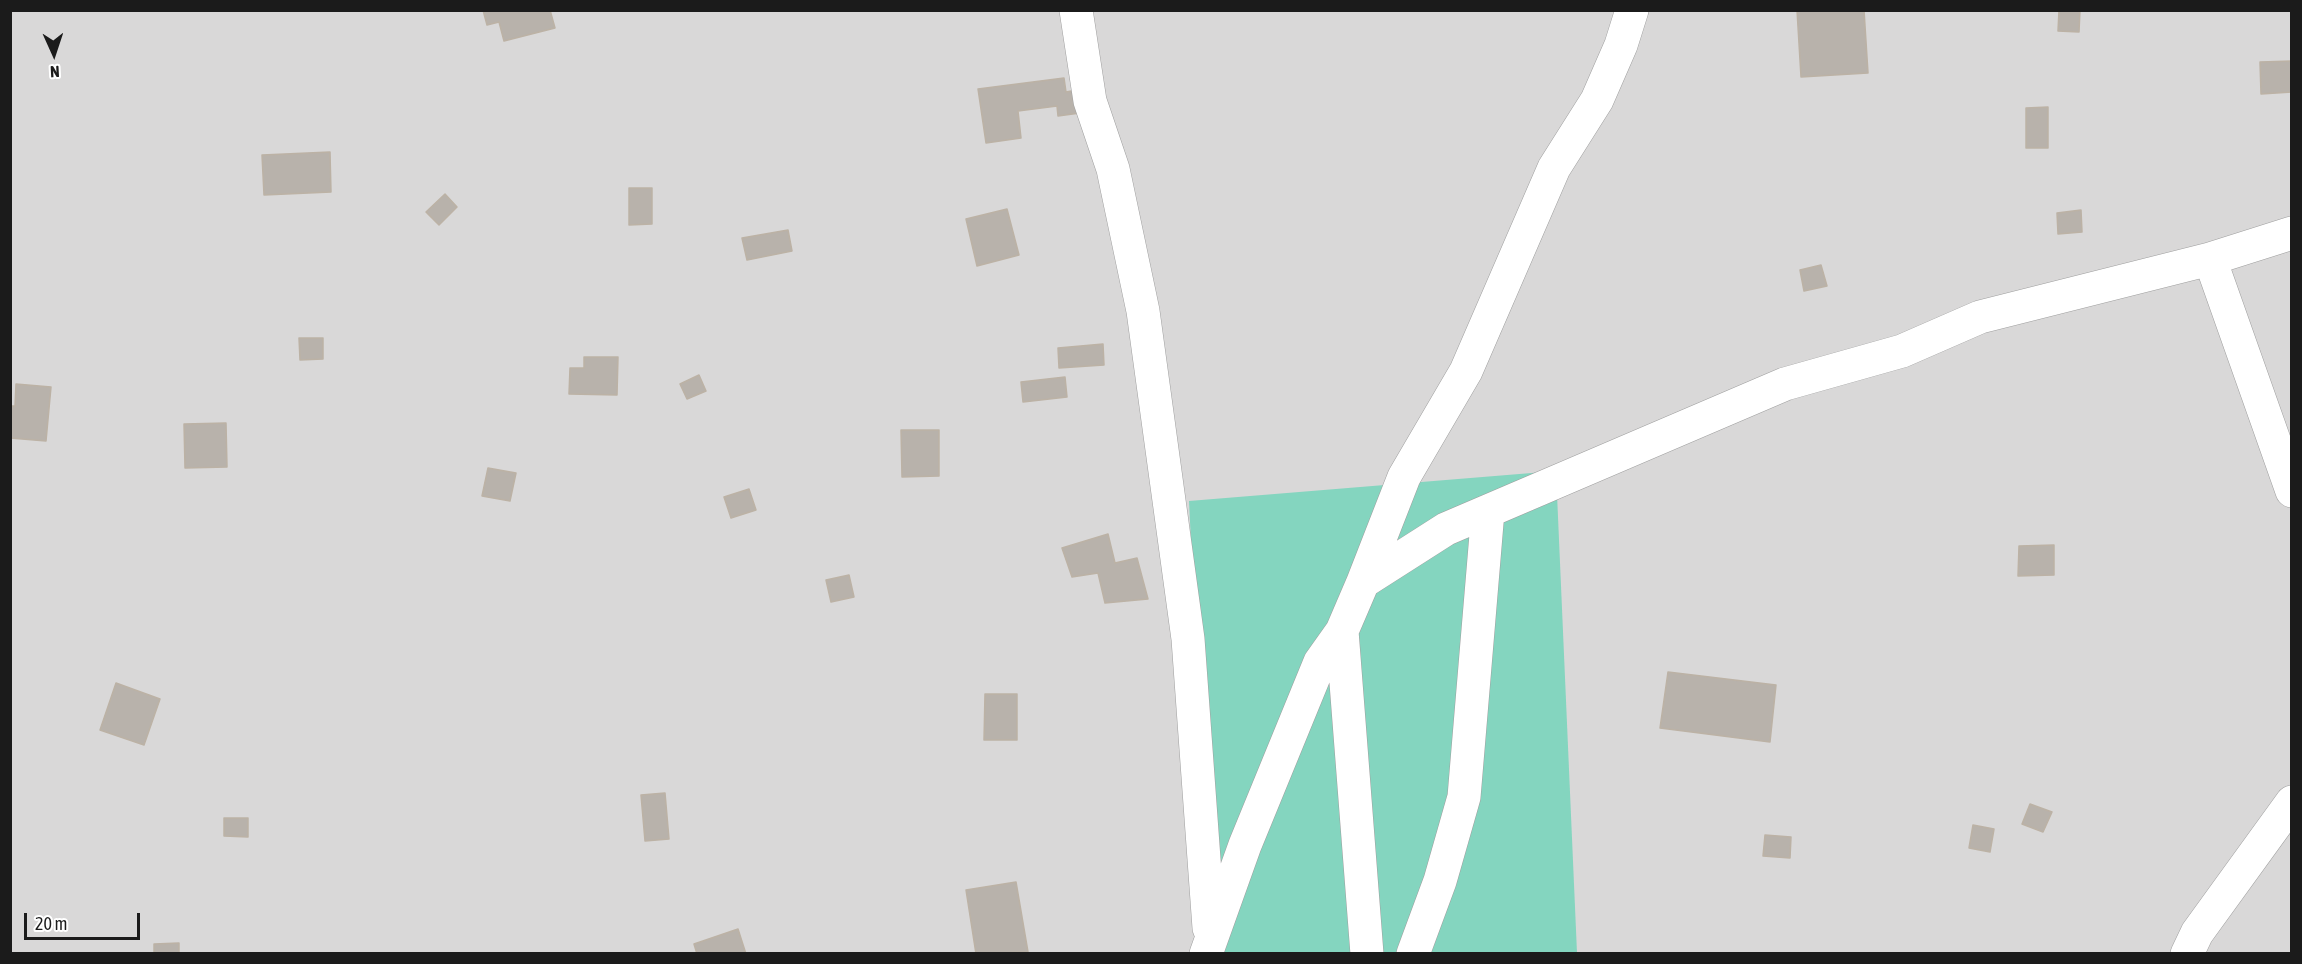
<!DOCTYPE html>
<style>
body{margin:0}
#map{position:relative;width:2302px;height:964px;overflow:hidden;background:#ece9e1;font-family:"Asap Condensed",sans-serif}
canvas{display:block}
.frame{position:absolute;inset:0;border:12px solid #1b1b1b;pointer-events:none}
.north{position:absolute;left:24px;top:24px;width:60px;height:60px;-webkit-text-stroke:4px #fff;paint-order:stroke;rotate:177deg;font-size:16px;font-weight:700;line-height:24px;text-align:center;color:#1b1b1b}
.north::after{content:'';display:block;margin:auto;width:21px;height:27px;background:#1b1b1b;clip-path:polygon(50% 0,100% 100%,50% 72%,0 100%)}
.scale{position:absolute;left:24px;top:913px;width:116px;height:27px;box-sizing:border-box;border:3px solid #1b1b1b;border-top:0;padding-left:8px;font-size:18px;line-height:21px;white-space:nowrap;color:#1b1b1b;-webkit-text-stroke:4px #fff;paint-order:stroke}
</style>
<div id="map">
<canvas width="2302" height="964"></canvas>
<div class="frame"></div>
<div class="north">N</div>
<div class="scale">20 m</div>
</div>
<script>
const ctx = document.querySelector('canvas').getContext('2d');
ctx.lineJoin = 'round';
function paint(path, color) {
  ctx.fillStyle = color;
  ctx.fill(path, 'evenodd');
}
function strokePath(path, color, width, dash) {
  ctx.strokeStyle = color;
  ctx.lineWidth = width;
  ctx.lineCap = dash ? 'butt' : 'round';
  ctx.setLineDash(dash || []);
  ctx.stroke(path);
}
const residential = new Path2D(`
 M11 11H2291V953H11Z`);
const pitch = new Path2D(`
 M1556 471 1577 953H1211L1189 501Z`);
const building = new Path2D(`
 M483 10H550L555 28 504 41 499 22 487 25Z
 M1797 10H1864L1868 73 1801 77Z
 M2059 10H2080L2079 32 2058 31Z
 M2292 61V92L2261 94 2260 62Z
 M1064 78 1066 92 1077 90 1080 113 1058 116 1057 106 1018 111 1021 138 986 143 978 89Z
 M2048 107V148H2026V108Z
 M330 152 331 192 264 195 262 155Z
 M629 188H652V224L629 225Z
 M445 194 457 207 439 225 426 212Z
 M1007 209 1019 255 977 266 966 219Z
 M2081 210 2082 232 2058 234 2057 213Z
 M788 230 792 251 747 260 742 238Z
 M1821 265 1827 286 1804 291 1800 270Z
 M299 338H323V359L300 360Z
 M1103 344 1104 365 1059 368 1058 348Z
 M584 357H618L617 395 569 394 570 368H584Z
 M699 375 706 391 687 399 680 384Z
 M1065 377 1067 397 1023 402 1021 382Z
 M16 384 51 387 46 441 10 438V406H15Z
 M226 423 227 467 185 468 184 424Z
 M901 430H939V476L902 477Z
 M488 468 516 473 510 501 482 496Z
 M749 489 756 510 731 518 724 497Z
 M1108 534 1115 563 1137 558 1148 599 1105 603 1098 573 1072 577 1062 548Z
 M2054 545V575L2018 576 2019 546Z
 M849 575 854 597 831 602 826 580Z
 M1668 672 1776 685 1770 742 1660 728Z
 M116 683 160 699 144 745 100 730Z
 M985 694H1017V740H984Z
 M665 793 669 839 645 841 641 795Z
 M2030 804 2052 812 2043 832 2022 824Z
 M224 818H248V837L224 836Z
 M1973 825 1994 829 1990 852 1969 848Z
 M1765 835 1791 837 1790 858 1763 856Z
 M1016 882 1028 952 976 954 966 890Z
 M738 929 746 954H697L694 944Z
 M179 943V954H154V944Z`);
const street = new Path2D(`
 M1076 10 1090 101 1113 169 1143 311 1188 639 1209 928
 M2210 259 2292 491
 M1363 582 1404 477 1466 371 1554 168 1597 100 1621 45 1632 10
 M1342 631 1367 954
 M1206 954 1245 845 1320 662 1342 631 1363 582 1446 529 1785 384 1902 351 1980 317 2210 259 2292 233
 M1413 954 1440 881 1464 797 1488 511
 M2187 954 2197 933 2292 802`);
paint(residential, '#d9d8d8');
paint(pitch, '#84d5bf');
paint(building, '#b8b2ab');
strokePath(building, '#bcb2a5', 1.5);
strokePath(street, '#9f9f9f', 34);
strokePath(street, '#fff', 33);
</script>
